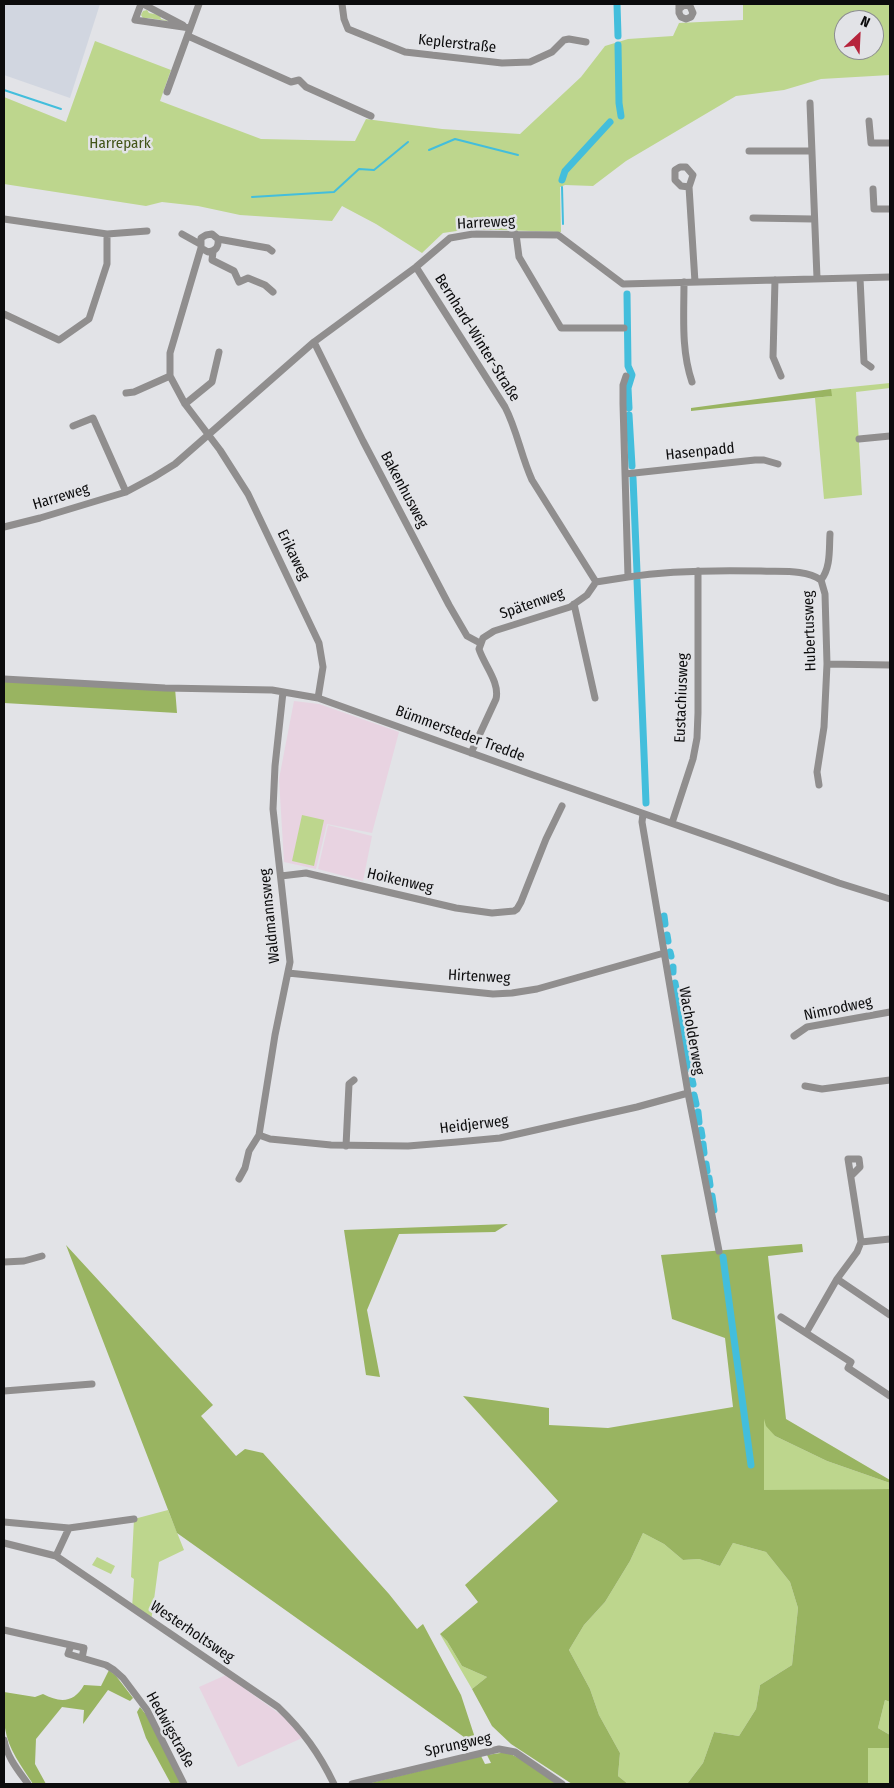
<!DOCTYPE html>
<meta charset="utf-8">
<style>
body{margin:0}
#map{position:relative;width:894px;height:1788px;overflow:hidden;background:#e2e3e7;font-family:"Fira Sans Condensed",sans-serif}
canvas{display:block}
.frame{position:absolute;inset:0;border:5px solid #0c0c0d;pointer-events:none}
.north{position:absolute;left:834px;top:10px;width:50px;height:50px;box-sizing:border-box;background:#e2e3e7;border:1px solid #8c8d90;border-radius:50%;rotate:25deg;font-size:14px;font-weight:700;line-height:20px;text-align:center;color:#0c0c0d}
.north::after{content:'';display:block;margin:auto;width:18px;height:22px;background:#b6243c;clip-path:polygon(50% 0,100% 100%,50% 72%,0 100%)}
</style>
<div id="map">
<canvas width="894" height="1788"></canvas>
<div class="frame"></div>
<div class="north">N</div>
</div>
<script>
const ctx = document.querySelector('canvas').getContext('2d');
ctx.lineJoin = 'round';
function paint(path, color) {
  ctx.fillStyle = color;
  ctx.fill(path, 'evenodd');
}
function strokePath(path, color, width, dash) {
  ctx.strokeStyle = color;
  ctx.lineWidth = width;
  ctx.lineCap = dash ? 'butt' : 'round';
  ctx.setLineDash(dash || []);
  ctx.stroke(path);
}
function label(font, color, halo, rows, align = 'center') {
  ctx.font = font + ' "Fira Sans Condensed",sans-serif';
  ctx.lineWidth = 5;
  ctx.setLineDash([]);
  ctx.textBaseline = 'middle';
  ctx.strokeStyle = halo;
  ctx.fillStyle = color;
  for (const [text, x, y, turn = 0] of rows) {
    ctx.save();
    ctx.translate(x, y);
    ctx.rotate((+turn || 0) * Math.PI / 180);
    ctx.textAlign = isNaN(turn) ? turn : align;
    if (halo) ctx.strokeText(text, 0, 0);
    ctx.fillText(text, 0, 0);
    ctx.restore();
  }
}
const built = new Path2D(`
 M4 4H100L70 98 4 75Z`);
const education = new Path2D(`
 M294 701 319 704 399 732 372 833 327 824 316 869 284 862 279 779Z
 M328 825 372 836 363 881 318 869Z
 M226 1675 288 1720 302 1738 238 1767 199 1687Z`);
const green = new Path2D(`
 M743 4H890V75L821 79 784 90 736 96 626 161 593 186 565 185 560 187 561 232 470 229 443 233 422 253 376 224 342 206 332 221 240 215 198 206 162 202 146 206 4 184V97L66 122 95 41 171 70 160 101 261 139 355 141 366 119 442 129 520 134 581 77 605 46 628 39 673 36 679 23 743 20ZM844 20H874V50H844Z
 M147 10 149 13 160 15 161 19 173 22 148 18 144 20 141 15 143 11Z
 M890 383V388L856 392 862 495 824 499 815 398 831 396V389Z
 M302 815 324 820 314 866 292 861Z
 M763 1417 775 1436 827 1461 890 1483V1489L764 1491Z
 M168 1510 184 1550 159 1562 151 1622 132 1608 134 1579 131 1577 134 1519Z
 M643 1533 664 1544 683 1560 699 1559 720 1566 733 1543 766 1552 790 1582 798 1608 792 1665 760 1685 756 1709 739 1736 714 1732 703 1763 687 1784H628L618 1776 620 1753 599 1715 590 1689 569 1650 584 1625 605 1602 630 1561Z
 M97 1557 115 1566 111 1574 92 1565Z
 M440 1634 447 1641 462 1666 487 1677 472 1689Z
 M885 1700 890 1702V1735L878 1728Z
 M868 1748H890V1784H868Z`);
const forest = new Path2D(`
 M831 389 832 396 691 411V408Z
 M4 679 175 688 177 713 4 703Z
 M508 1224 495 1232 399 1234 367 1310 380 1377 366 1375 344 1230Z
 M802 1244 803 1252 768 1256 786 1419 890 1480V1483L827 1461 775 1436 766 1426 764 1419V1490L890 1489V1702L885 1700 878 1728 890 1735V1748H868V1784H687L703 1763 714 1732 739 1736 756 1709 760 1685 792 1665 798 1608 790 1582 766 1552 733 1543 720 1566 699 1559 683 1560 664 1544 643 1533 630 1561 605 1602 584 1625 569 1650 590 1689 599 1715 620 1753 618 1776 628 1784H572L511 1744 492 1726 472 1689 487 1677 462 1666 447 1641 440 1634 478 1602 465 1585 558 1501 463 1396 549 1408V1425L608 1428 733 1407 725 1338 672 1319 661 1255Z
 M66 1245 213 1405 201 1416 236 1456 245 1449 263 1453 389 1594 417 1629 423 1624 461 1695 478 1747 177 1533Z
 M109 1670 116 1676 133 1698 130 1701 108 1690 83 1724 84 1710 62 1707 36 1739 35 1764 46 1784H33C22 1767 8 1749 5 1728 4 1717 5 1704 4 1692L35 1697 43 1694C60 1703 74 1703 84 1685L101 1686Z
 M140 1707 148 1717 182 1784H171L146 1738 137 1712Z
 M507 1752 532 1765 558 1784H366L481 1756 485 1764 491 1763 487 1755Z`);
const stream = new Path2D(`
 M4 90 61 109
 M429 150 455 139 518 155
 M562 187 563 224
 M252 197 334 192 359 169 374 170 408 142`);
const canal = new Path2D(`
 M617 4 618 36
 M618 45 619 103 621 116
 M562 180 565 171 610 122
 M627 294 628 366 632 375 628 388 629 408
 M629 415 632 466
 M633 478 637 572
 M637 580 646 803
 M664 916 665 924
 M667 935 668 941
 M670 952 671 956
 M673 967V972
 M675 983 690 1069
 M692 1080 693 1084
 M694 1095 696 1104
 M698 1112 699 1122
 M701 1130 702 1136
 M703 1144 704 1153
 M706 1164 707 1171
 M709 1178 710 1185
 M712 1196 714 1210
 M723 1257 751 1465`);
const street = new Path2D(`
 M141 4 135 20 190 28
 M143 4 183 25
 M342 4 344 19 348 29 405 52 502 63 530 62 552 52 564 40 569 39 586 42
 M679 4V13L681 17 686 19 691 17 693 13 690 6 684 5 679 9
 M188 36 291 82 299 80 306 87 371 116
 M167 92 199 4
 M810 103 817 278
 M869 121 871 143H890
 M749 151H811
 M689 187 681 186 675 180V170L680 167H686L693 175 689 187 695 282
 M873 189 874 209H890
 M753 218 813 219
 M4 219 107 234V264L89 319 59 340 4 314
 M107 234 147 231
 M182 234 200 244
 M516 234 519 257 561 328H624
 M218 239C219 247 216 251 208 252L201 248V238L206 235 212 234 218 239 268 248 272 251
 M201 248 170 353V376L185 404 220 450 248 494 319 643 323 667 318 698
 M213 252 212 260 234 271 239 282 248 278 265 285 273 292
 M416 267 505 407C517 430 521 456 532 480L596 582
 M860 278 864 362 871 367
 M775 280 773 357 781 376
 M684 282C684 316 681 350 692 382
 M314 342 363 441 449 605 467 636 480 643
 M126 393 134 392 170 376
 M185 404 212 382 219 352
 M73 426 93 418 126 492
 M859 439 890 436
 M625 474 755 460H764L778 464
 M4 527 40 518 126 492 154 477 175 464 314 342 416 267 450 238 473 234 558 235 623 284 890 277
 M628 577C672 570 717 570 761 571 781 572 805 569 821 580L825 594 827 664 824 727 817 772 819 785
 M821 580C831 567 829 549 830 534
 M574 604 595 698
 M827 664 890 665
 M4 679 165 688 272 690 318 698 533 775 731 844 839 883 890 899
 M471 753 496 699C500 682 484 665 479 649L483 638 494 631 570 607 587 595 596 582 628 577 623 404V385L626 376
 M643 814 642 822 688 1093 719 1251
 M672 823 693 759 697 738 698 713V571
 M281 876 306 873 456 908 492 913 514 911 517 909 521 902 546 839 562 806
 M288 973 493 994 512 993 537 989 664 953
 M794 1036 807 1027 890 1012
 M805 1086 822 1089 890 1080
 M259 1135 270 1139 331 1145 408 1146 457 1142 500 1138 637 1107 688 1093
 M346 1146 349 1084 354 1080
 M851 1176 860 1167 859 1159H848L861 1242 890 1239
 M239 1179 245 1168 249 1151 259 1135 275 1035 290 962 273 809 275 766 283 692
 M861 1242 857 1252 837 1279 806 1333 851 1362 848 1368 890 1396
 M4 1262 24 1261 42 1256
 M837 1279 890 1315
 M781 1317 806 1333
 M4 1391 92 1384
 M4 1522 69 1528 56 1556
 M69 1528 134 1519
 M4 1543 56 1556 278 1707C303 1731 319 1753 334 1784
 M4 1630 84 1648 82 1658 68 1654 71 1645
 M82 1658 106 1665 114 1670 123 1678 147 1710 184 1784
 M4 1740C7 1757 18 1770 28 1784
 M352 1784 499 1749 515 1752 562 1784`);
const streetNames = [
 ["Keplerstraße",457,44,6],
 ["Harreweg",486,223,-3],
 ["Bernhard-Winter-Straße",477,338,58],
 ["Hasenpadd",700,452,-6],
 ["Bakenhusweg",404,490,62],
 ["Harreweg",61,497,-17],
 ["Erikaweg",293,555,64],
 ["Spätenweg",532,604,-19],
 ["Hubertusweg",810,631,-92],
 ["Eustachiusweg",682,698,-88],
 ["Bümmersteder Tredde",460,734,20],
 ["Hoikenweg",400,881,13],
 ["Waldmannsweg",270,916,-96],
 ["Hirtenweg",479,977,3],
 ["Nimrodweg",838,1009,-12],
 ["Wacholderweg",691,1031,80],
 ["Heidjerweg",474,1125,-7],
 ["Westerholtsweg",192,1632,34],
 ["Hedwigstraße",170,1730,61],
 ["Sprungweg",458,1745,-12]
];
const parkNames = [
 ["Harrepark",120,144]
];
paint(built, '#d1d6e0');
paint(education, '#e8d3e1');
paint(green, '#bdd68d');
paint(forest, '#99b461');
strokePath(stream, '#43bedc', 2);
strokePath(canal, '#43bedc', 7);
strokePath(street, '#908e8e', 7);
label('15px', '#0c0c0d', '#e2e3e7', streetNames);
label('15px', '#425418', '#e2e3e7', parkNames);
</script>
